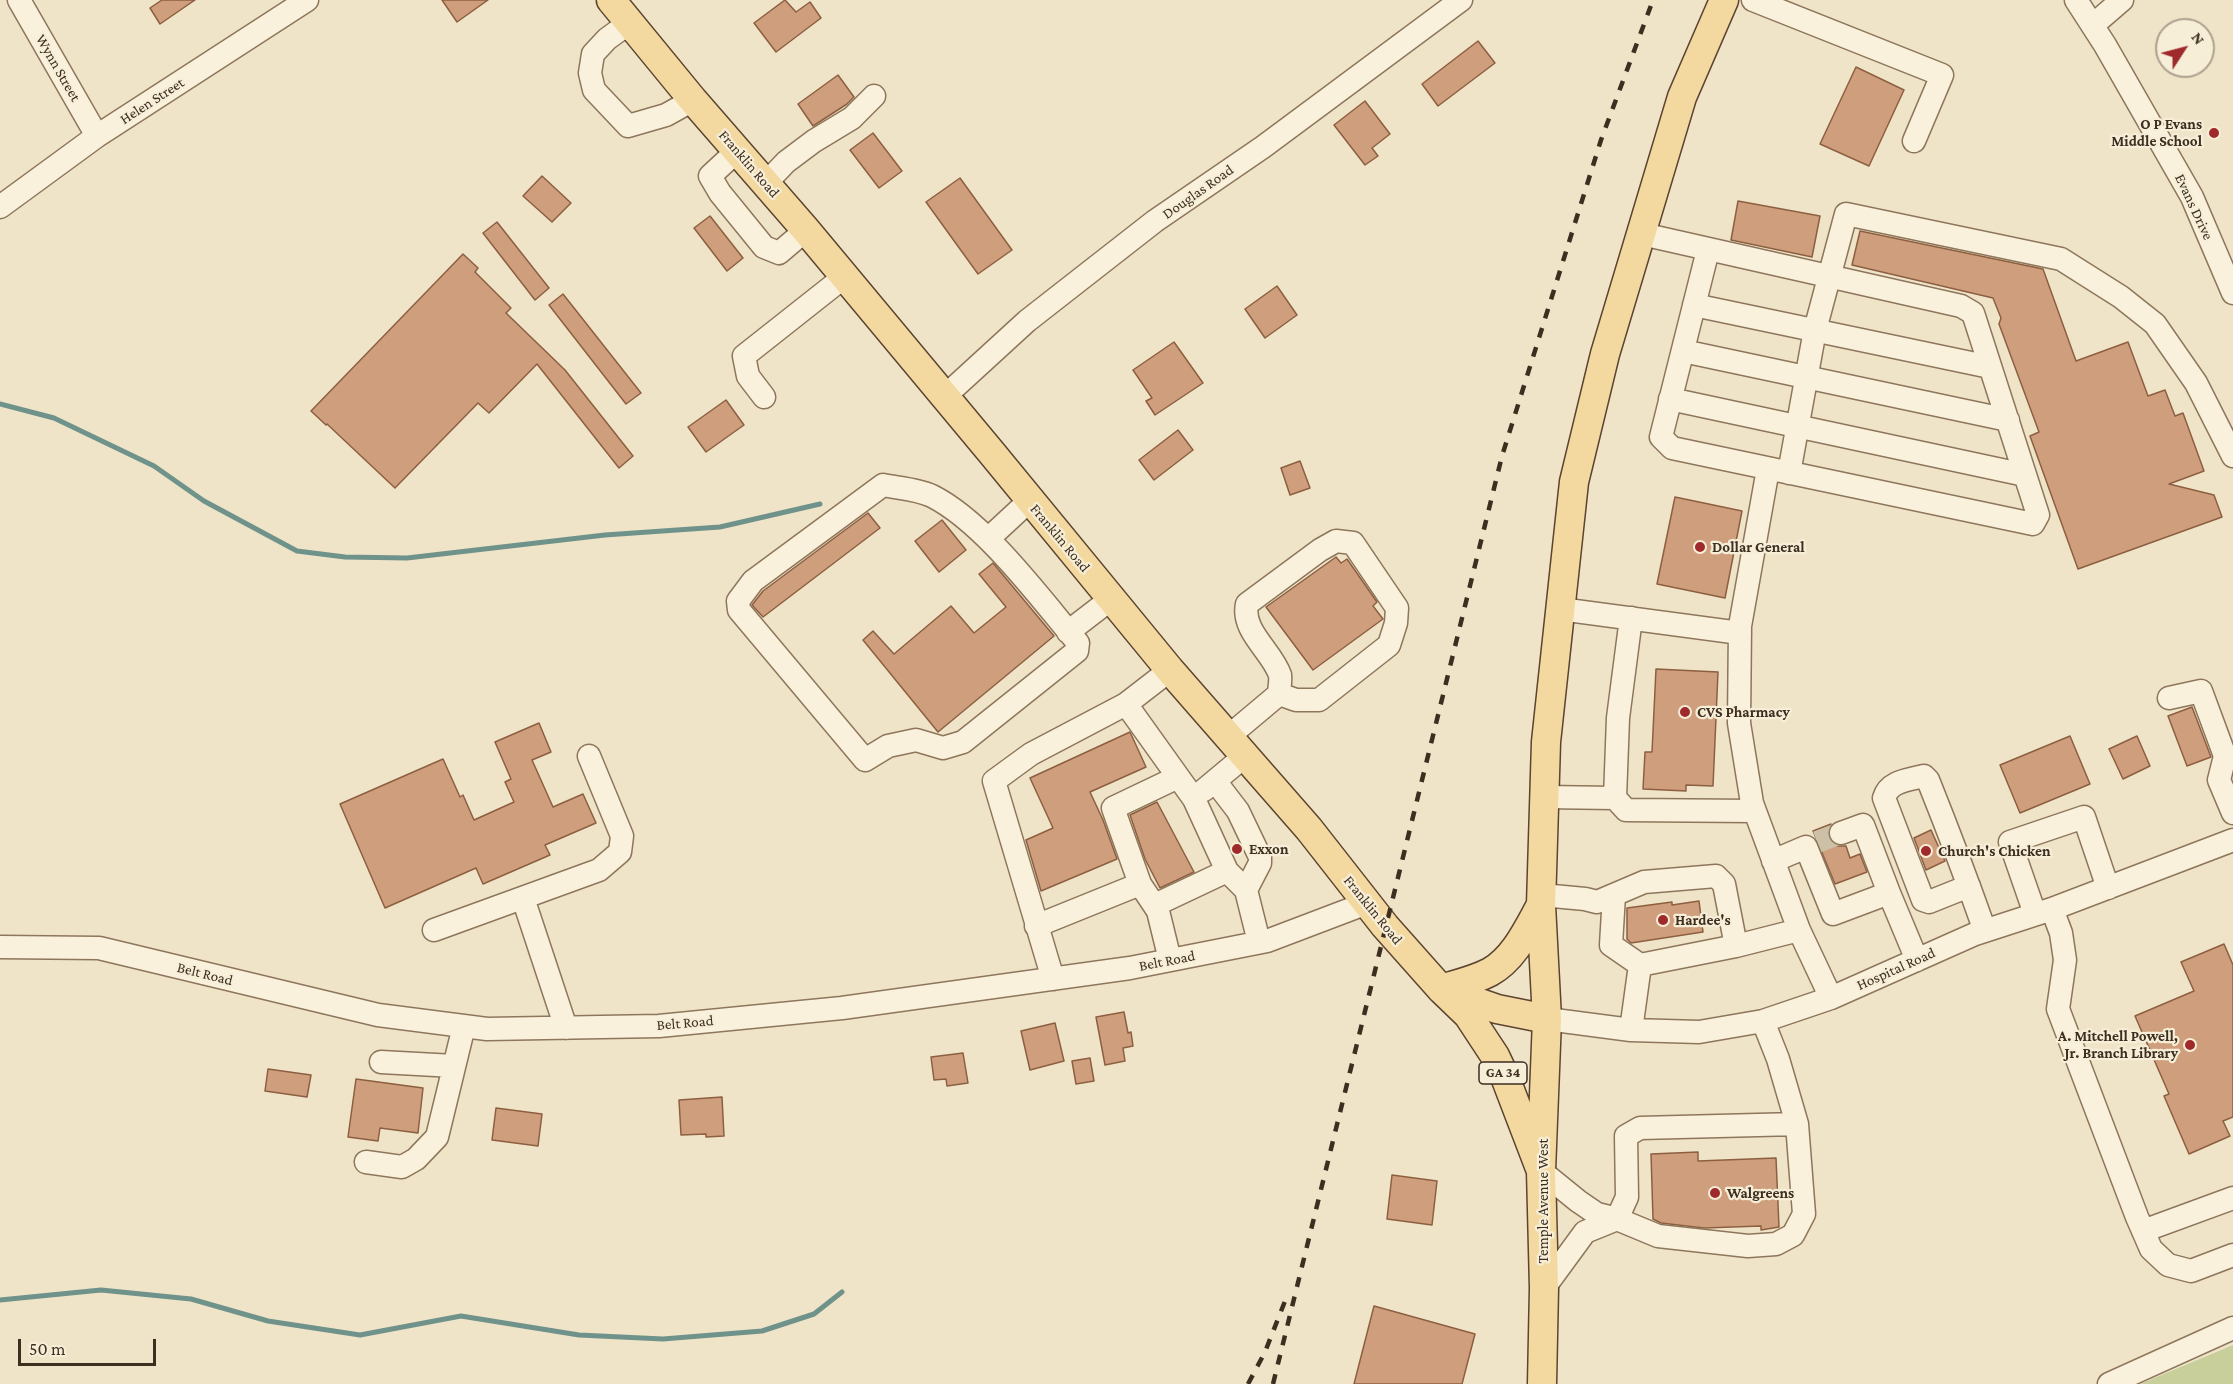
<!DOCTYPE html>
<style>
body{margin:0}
#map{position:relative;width:2233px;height:1384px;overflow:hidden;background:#f0e4c8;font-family:"Crimson Pro",serif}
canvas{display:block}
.north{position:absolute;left:2155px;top:18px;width:60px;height:60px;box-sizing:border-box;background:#f7eed8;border:2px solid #ada18e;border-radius:50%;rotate:54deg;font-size:16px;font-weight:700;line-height:24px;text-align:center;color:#3d2e20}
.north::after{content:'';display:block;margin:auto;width:21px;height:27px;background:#9e2a2b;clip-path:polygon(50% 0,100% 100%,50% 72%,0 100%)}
.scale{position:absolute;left:18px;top:1339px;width:138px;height:27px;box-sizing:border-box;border:3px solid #3d2e20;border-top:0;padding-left:8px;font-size:18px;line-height:21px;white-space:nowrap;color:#3d2e20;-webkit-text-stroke:4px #f7eed8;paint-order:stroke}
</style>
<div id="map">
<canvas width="2233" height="1384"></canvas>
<div class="north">N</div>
<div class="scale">50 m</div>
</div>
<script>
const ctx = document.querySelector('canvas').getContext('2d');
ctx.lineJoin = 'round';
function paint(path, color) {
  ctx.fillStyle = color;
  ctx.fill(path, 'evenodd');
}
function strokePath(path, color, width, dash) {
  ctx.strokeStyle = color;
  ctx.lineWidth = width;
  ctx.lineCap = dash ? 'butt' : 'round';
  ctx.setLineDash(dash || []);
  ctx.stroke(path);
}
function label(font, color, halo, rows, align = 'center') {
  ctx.font = font + ' "Crimson Pro",serif';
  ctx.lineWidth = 4.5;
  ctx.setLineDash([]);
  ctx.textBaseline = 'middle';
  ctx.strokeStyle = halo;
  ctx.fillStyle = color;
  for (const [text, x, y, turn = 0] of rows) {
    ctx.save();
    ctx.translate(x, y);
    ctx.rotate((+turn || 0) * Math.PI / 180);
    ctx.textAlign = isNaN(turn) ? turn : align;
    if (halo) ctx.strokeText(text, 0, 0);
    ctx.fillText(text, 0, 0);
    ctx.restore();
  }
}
const green = new Path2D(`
 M2233 1345V1384H2140Z`);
const stream = new Path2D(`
 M0 404 54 418 154 466 204 501 297 551 345 557 407 558 605 535 720 527 820 504
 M0 1300 101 1290 191 1299 268 1321 360 1335 461 1316 579 1335 663 1339 762 1331 814 1314 842 1292`);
const building = new Path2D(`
 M162 0H195L160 24 150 8Z
 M442 0H488L457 22Z
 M785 0 796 12 810 2 821 18 776 52 754 23Z
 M1478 41 1495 63 1438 106 1422 84Z
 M1856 67 1904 90 1869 166 1820 144Z
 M838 75 854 97 847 104 813 126 798 104Z
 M1365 101 1390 134 1372 148 1378 156 1365 165 1334 125Z
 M873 133 902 171 879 188 850 150Z
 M542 176 571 203 552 222 523 196Z
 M960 178 1012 250 978 274 926 202Z
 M1738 201 1820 216 1812 257 1731 240Z
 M710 216 743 258 727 271 694 228Z
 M497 222 549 288 535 300 483 233Z
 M1860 231 2043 269 2076 361 2128 342 2148 396 2165 390 2175 416 2183 413 2204 471 2169 484 2214 495 2222 517 2078 569 2030 436 2039 432 1999 324 2001 318 1993 298 1852 265Z
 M463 254 478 268 475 272 511 308 506 313 565 370 633 456 619 468 537 364 489 413 478 403 395 488 327 424 326 425 311 411Z
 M1277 286 1297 315 1265 338 1245 309Z
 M563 294 641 393 626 404 549 305Z
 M1174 342 1203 383 1155 415 1146 401 1152 398 1133 370Z
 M726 400 744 425 706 452 688 427Z
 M1178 430 1193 450 1154 480 1139 460Z
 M1300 461 1310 488 1290 495 1281 468Z
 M1675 497 1742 511 1725 598 1657 584Z
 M868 513 880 528 763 617 752 605 763 591Z
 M942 520 966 550 939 572 915 541Z
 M1336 557 1341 563 1347 559 1377 602 1373 606 1383 619 1313 670 1266 607Z
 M993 563 1054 636 938 732 863 640 873 631 894 654 951 606 974 633 1006 607 979 574Z
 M1656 669 1718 672 1713 786 1686 785V791L1643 789 1645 752H1652Z
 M2192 707 2211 757 2187 766 2168 716Z
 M539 723 551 752 532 760 553 807 583 794 596 823 545 845 550 855 483 884 476 868 385 908 340 804 443 759 460 797 463 795 474 820 514 802 505 782 511 779 495 742Z
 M1130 732 1146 767 1090 792 1103 820 1117 859 1041 891 1026 840 1053 828 1030 778Z
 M2070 736 2090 784 2020 813 2000 765Z
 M2137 736 2150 766 2123 779 2109 749Z
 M1157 802 1194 872 1160 888 1145 859 1130 815Z
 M1831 824 1828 831 1832 843 1838 846H1846L1850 858 1860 854 1867 872 1835 884 1813 831Z
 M1931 830 1945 861 1926 870 1914 838Z
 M1699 901 1703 932 1631 943 1627 939V908L1672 902V905Z
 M2224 944 2233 965V1117L2223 1121 2230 1136 2189 1154 2164 1096 2169 1094 2135 1016 2194 991 2181 962Z
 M1124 1012 1128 1033 1131 1032 1133 1046 1123 1048 1125 1061 1105 1065 1096 1017Z
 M1055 1023 1064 1061 1030 1070 1021 1031Z
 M963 1053 968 1083 947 1086 946 1079 934 1080 931 1057Z
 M1090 1058 1094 1081 1076 1084 1072 1061Z
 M268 1069 311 1075 307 1097 265 1091Z
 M356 1079 423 1088 418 1133 380 1128 378 1141 348 1137Z
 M722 1097 724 1136 706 1137V1134L681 1135 679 1100Z
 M496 1108 542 1114 538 1146 492 1140Z
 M1698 1152V1161L1776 1158 1779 1227 1761 1230V1226L1704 1228 1661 1223 1653 1219 1651 1154Z
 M1392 1175 1437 1181 1432 1225 1387 1219Z
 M1374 1306 1475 1334 1462 1384H1354Z`);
const minorTunnel = new Path2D(`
 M1817 842 1841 833`);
const minor = new Path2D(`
 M19 0 97 136
 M1753 0 1942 75 1914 141
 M2076 0 2105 45 2192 197 2233 293
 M629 23 607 39 593 54 590 73 594 90 628 126 666 115 693 100
 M2093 25 2122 0
 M738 150 710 176 720 193 764 247 779 253 806 230
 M766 183 786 162 814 141 852 118 874 96
 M0 207 97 136 307 0
 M1642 234 1961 306 1973 313 2038 515 2033 524 1672 448 1661 437 1708 250
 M1694 305 1990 367
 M1683 351 2008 420
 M764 397 748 376 744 356 844 277
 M944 397 1027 321 1155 221 1263 147 1461 0
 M1670 399 2025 475
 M1768 469 1740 626 1739 723 1752 803 1799 930 1831 998
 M1789 473 1815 330 1846 214 2061 259 2121 297 2155 324 2196 383 2233 456
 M883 485C898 488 918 489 932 496 984 522 1040 598 1078 643L1077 651 963 742 943 748 916 740 888 746 865 760 739 610 738 601 753 581Z
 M988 539 1029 501
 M1560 609 1740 633
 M1068 632 1111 599
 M2169 698 2201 691 2225 756 2219 780 2233 813
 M1126 704 1194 799 1227 871 1246 890 1259 942
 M1229 736 1279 694 1296 700H1319L1389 645 1396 623 1397 608 1353 543 1336 541 1320 550 1247 604C1241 631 1272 651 1280 675 1281 681 1279 689 1279 694
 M1215 781 1238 811 1260 857V863L1246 890
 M1204 790 1246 755
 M1544 797 1615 798 1626 810 1754 811
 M1615 798 1618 718 1631 618
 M1841 833 1863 825 1889 893
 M1773 861 1806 847 1833 914 1889 893 1917 960
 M1140 884 1158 911 1170 960
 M1969 886 1929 902 1923 900 1884 798C1889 781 1908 780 1924 776L1928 780C1948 830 1967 880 1985 931
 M1542 895 1585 899 1597 902 1644 882 1716 876 1724 884 1736 946
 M1614 895 1611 945 1640 965
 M523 898 566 1028
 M1155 905 1227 871
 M2052 909 2061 933 2065 960 2058 1009 2137 1217 2151 1249 2168 1265 2191 1271 2233 1255
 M2035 914 2010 842 2084 817 2108 888
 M1036 926 1140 884 1113 808 1178 777
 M434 930 599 870 620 852 622 836 589 756
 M0 947 99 948 378 1015 487 1029 659 1026 842 1008 1130 968 1267 941 1367 903
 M1053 979 994 781 1031 754 1126 704 1170 670
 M1547 1019 1631 1030 1699 1032 1763 1021 1831 998 1975 934 2052 909 2233 840
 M1763 1021 1778 1059 1797 1124
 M1631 1030 1640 965 1736 946 1799 930
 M381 1062 454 1066
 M1797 1124 1804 1214 1793 1235 1776 1244 1748 1246 1658 1236 1617 1219 1627 1197 1626 1136 1640 1128Z
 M366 1162 402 1167 416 1159 437 1137 464 1026
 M1541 1171 1578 1201 1597 1214 1617 1219
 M2143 1231 2233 1198
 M1544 1288 1585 1232 1617 1219
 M2109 1384 2233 1328`);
const major = new Path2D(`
 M611 0 693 100 806 230 991 452 1170 670 1309 829 1385 926 1441 989 1468 1015 1495 1056 1505 1077 1541 1171
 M1441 989C1457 984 1475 980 1490 972 1515 958 1528 928 1541 905
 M1448 992 1497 1009 1547 1019
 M1542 1384 1544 1288 1541 1171 1547 1019 1541 905 1546 742 1574 482 1605 354 1682 97 1724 0`);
const rail = new Path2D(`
 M1248 1384 1265 1352 1287 1296
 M1273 1384 1502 456 1601 140 1653 0`);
const markers = [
 [2214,133,6,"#9e2a2b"],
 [1700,547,6,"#9e2a2b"],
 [1685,712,6,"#9e2a2b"],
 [1237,849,6,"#9e2a2b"],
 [1926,851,6,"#9e2a2b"],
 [1663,920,6,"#9e2a2b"],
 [2190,1045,6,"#9e2a2b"],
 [1715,1193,6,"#9e2a2b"]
];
const shields = [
 [1503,1073,48]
];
const shieldNames = [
 ["GA 34",1503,1073]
];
const streetNames = [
 ["Wynn Street",58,68,60],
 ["Helen Street",152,101,-33],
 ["Franklin Road",749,164,49],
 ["Douglas Road",1198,192,-35],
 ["Evans Drive",2194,207,65],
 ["Franklin Road",1060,538,50],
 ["Franklin Road",1373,910,51],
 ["Belt Road",1167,961,-11],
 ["Hospital Road",1896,969,-24],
 ["Belt Road",205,974,14],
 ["Belt Road",685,1023,-5],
 ["Temple Avenue West",1543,1201,-90]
];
const poiNames = [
 ["O P Evans",2202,124,"right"],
 ["Middle School",2202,141,"right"],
 ["Dollar General",1712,547],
 ["CVS Pharmacy",1697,712],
 ["Exxon",1249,849],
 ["Church's Chicken",1938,851],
 ["Hardee's",1675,920],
 ["A. Mitchell Powell,",2178,1036,"right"],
 ["Jr. Branch Library",2178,1053,"right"],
 ["Walgreens",1727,1193]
];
paint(green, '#c9cf9b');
strokePath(stream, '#6f938a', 5);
paint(building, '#cf9f7d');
strokePath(building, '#8d5f41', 1.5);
strokePath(minorTunnel, '#ccc0a6', 22, [22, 11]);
strokePath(minor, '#8d765c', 25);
strokePath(major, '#5b4430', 31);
strokePath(minor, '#faf1dc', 22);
strokePath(major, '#f3d9a0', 28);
strokePath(rail, '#3d2e20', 4.5, [10, 10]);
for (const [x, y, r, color] of markers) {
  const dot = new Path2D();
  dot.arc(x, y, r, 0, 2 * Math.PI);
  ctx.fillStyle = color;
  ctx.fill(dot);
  strokePath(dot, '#f7eed8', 2);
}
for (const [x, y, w] of shields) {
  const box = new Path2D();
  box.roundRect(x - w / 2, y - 11, w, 22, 4.5);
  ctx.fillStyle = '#f7eed8';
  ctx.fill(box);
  strokePath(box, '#3d2e20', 1.5);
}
label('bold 14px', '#3d2e20', null, shieldNames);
label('15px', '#3d2e20', '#f7eed8', streetNames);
label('bold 15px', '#3d2e20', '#f7eed8', poiNames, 'left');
</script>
